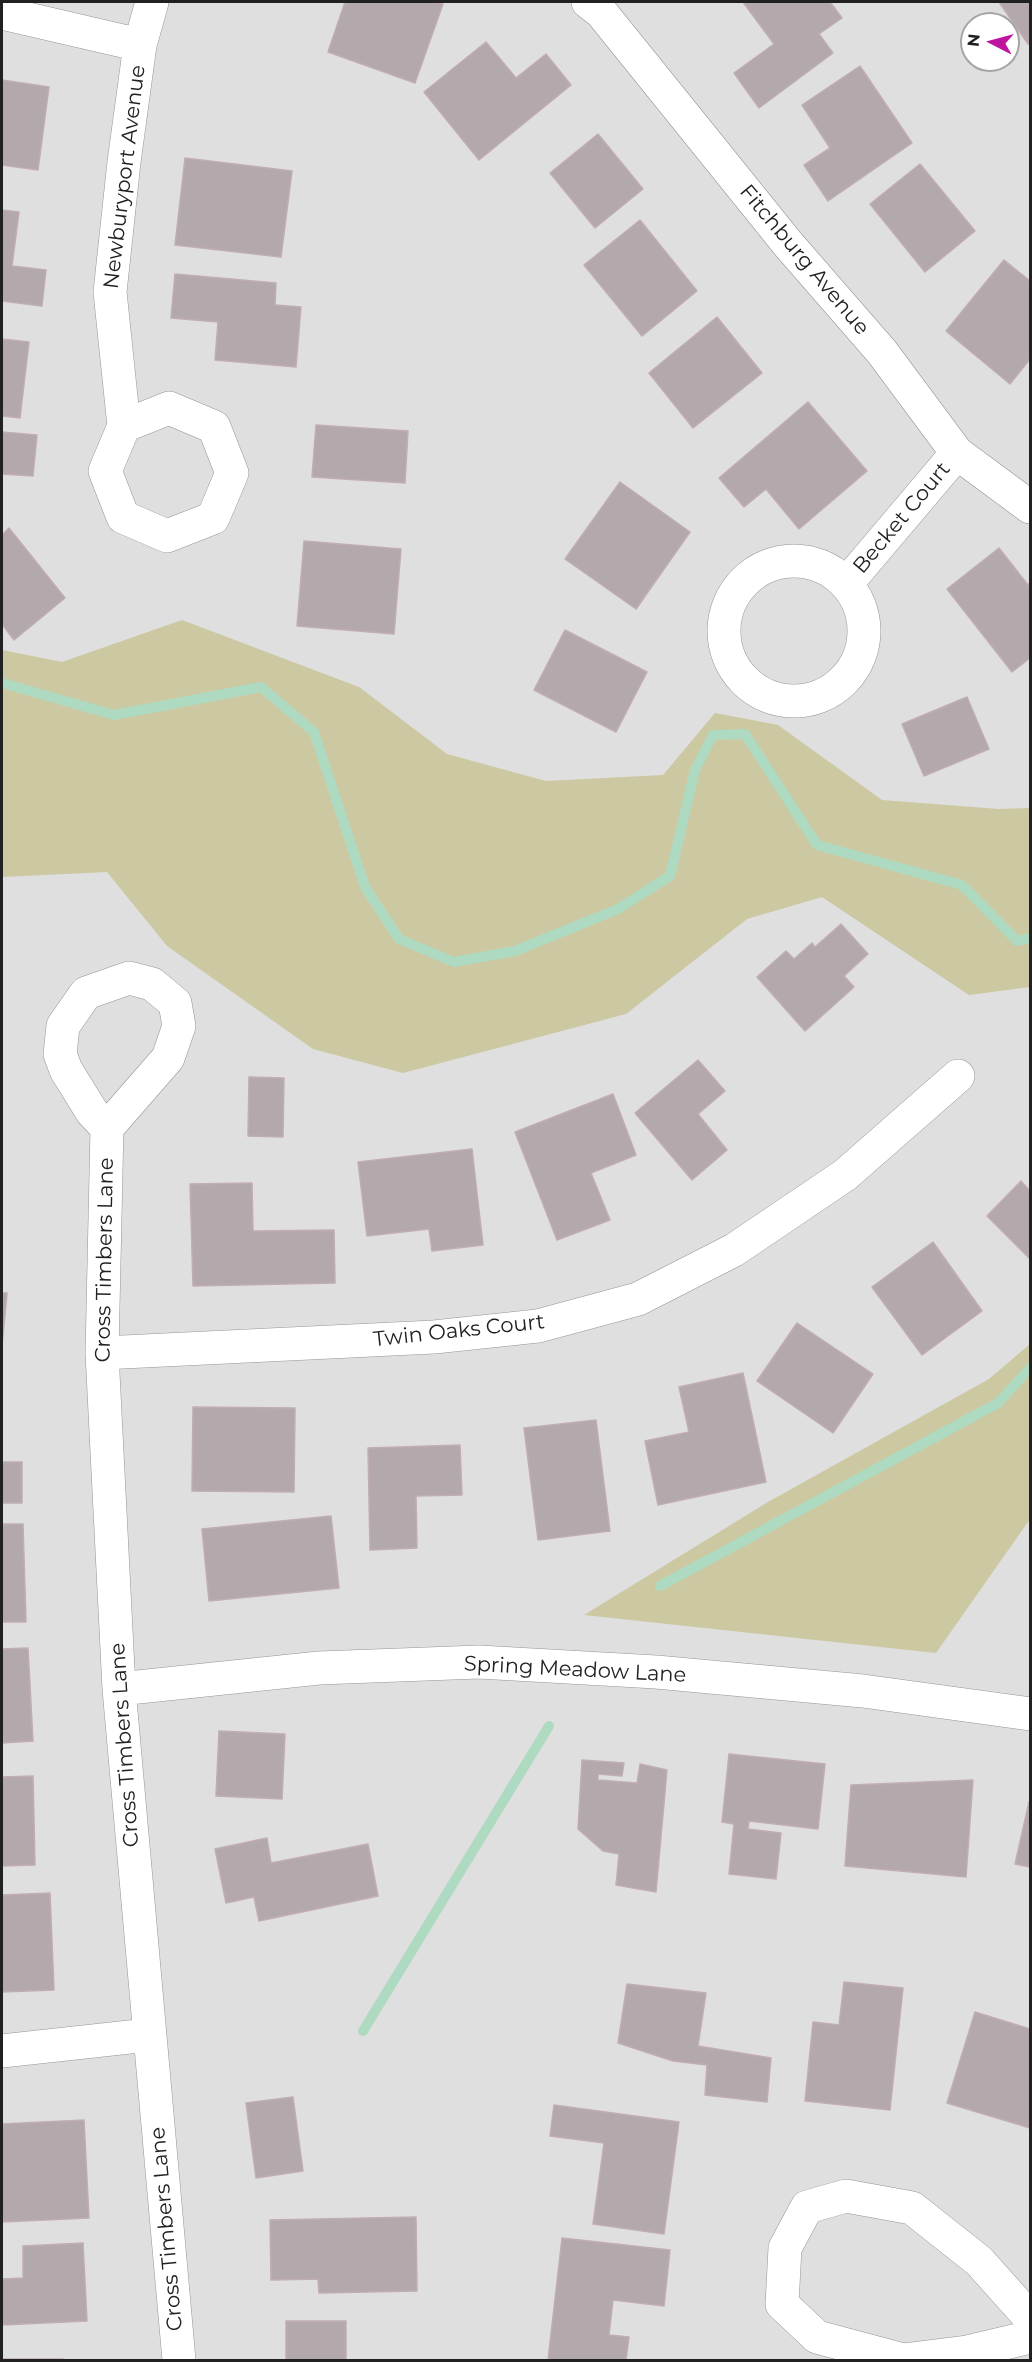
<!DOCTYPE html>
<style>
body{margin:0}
#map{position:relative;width:1032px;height:2362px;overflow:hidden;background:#f1e9ea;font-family:Montserrat,sans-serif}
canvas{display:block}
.frame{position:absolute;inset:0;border:3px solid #212121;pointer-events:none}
.north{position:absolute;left:960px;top:12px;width:60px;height:60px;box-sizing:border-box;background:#fff;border:2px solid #a6a6a6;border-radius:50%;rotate:276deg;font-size:16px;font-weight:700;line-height:24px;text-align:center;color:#212121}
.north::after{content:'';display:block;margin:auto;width:21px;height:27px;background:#bf149d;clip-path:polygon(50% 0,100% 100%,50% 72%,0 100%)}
</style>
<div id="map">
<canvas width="1032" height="2362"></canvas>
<div class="frame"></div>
<div class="north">N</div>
</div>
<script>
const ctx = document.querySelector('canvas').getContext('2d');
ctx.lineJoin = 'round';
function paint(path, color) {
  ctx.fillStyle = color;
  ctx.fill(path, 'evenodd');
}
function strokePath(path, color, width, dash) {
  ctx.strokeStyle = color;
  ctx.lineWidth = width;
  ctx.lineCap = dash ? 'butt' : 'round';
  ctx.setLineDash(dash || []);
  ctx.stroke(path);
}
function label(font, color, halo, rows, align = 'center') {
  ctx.font = font + ' Montserrat,sans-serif';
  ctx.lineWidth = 4.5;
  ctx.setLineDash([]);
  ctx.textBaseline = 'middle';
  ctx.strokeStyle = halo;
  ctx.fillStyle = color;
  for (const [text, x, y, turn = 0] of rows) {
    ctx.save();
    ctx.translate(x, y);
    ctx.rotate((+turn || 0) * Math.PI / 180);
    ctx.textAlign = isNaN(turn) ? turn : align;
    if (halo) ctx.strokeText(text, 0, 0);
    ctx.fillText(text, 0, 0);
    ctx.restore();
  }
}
const residential = new Path2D(`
 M2 2H1030V2360H2ZM972 24H1008V60H972Z`);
const forest = new Path2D(`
 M182 620 359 687 447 754 546 781 663 775 715 713 778 725 882 800 999 809 1030 808V987L969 995 822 897 747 919 626 1014 403 1073 313 1049 167 946 107 872 2 877V650L62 662Z
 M1030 1344V1519L936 1653 584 1615 768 1502 989 1379Z`);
const stream = new Path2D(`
 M2 683 114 715 261 687 314 732 365 887 399 939 454 962 515 951 618 909 670 876 695 770 713 735 745 734 817 845 962 885 1017 941 1030 938
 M660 1586 998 1403 1030 1368
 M363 2031 549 1726`);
const building = new Path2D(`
 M345 2H435L443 4 415 83 328 52Z
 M743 2H830L842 18 819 34 833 53 759 108 734 73 774 44Z
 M999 2H1030V43L1028 44Z
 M486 42 516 78 546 54 571 85 479 160 424 92Z
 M860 66 912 143 828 201 804 165 830 148 802 105Z
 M2 80 49 87 38 170 2 165Z
 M598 134 643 189 595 228 550 173Z
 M185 158 292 171 281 257 175 245Z
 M920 164 975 231 925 272 870 204Z
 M2 210 19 212 12 266 46 270 42 306 2 301Z
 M640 220 697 291 642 336 584 265Z
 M1004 260 1030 281V359L1010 384 946 331Z
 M175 274 276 283 275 305 301 307 296 367 215 360 218 322 171 318Z
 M717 317 762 373 693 428 649 373Z
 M2 339 29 342 20 418 2 416Z
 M808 402 867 471 799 529 766 489 744 507 719 478Z
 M316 425 408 431 405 483 312 477Z
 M2 432 37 435 33 476 2 474Z
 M620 482 690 532 636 609 565 559Z
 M9 528 65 598 14 640 2 624V535Z
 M304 541 401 549 394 634 297 626Z
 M999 548 1028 585 1030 583V658L1012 672 947 589Z
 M565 630 647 672 616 732 534 690Z
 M967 697 989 749 924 776 902 724Z
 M841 924 868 954 844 976 854 987 805 1031 757 977 786 951 794 959 812 943 815 947Z
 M698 1060 725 1091 698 1114 727 1150 692 1180 635 1113Z
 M249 1077 284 1078 283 1137 248 1136Z
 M613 1094 636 1155 591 1173 610 1220 557 1240 515 1132Z
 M472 1149 483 1245 432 1251 429 1229 367 1236 358 1162Z
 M1021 1181 1030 1191V1259L987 1216Z
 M252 1183 253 1231 334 1230 335 1283 193 1286 190 1184Z
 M933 1242 982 1311 922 1355 872 1287Z
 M2 1293H7L2 1346Z
 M797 1323 873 1374 833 1433 757 1381Z
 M743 1373 766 1482 658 1505 645 1441 689 1432 679 1387Z
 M193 1407 295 1408 294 1492 192 1491Z
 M596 1420 610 1531 538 1540 524 1428Z
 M460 1445 462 1495 416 1496 417 1548 370 1550 368 1448Z
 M2 1462H22V1503H2Z
 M331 1516 339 1588 209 1601 202 1529Z
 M2 1524H23L26 1622H2Z
 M28 1648 33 1741 2 1743V1649Z
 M219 1731 285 1734 282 1799 216 1796Z
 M729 1754 825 1764 818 1829 749 1821 748 1829 781 1833 776 1879 729 1874 734 1824 722 1822Z
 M582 1760 624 1763 622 1776 598 1774V1780L637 1783 640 1764 667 1770 656 1892 616 1885 619 1854 603 1851 578 1829Z
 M33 1776 35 1865 2 1866V1777Z
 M973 1780 966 1877 845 1866 851 1785Z
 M1029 1802 1030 1803V1867L1015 1864Z
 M267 1838 271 1863 368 1844 378 1896 259 1921 254 1897 226 1903 215 1849Z
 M50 1893 54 1990 2 1992V1895Z
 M844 1982 903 1988 890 2110 805 2101 813 2022 839 2025Z
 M627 1984 706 1993 698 2046 771 2058 767 2102 705 2095 707 2065 673 2061 618 2043Z
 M975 2012 1030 2029V2128L947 2103Z
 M293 2097 303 2171 256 2178 246 2103Z
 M554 2105 679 2122 664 2234 593 2224 604 2143 550 2136Z
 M84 2120 89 2218 2 2222V2124Z
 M416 2217 417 2291 319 2293 318 2279 271 2280 270 2220Z
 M562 2238 670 2250 664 2306 613 2300 609 2335 629 2337 626 2360H548Z
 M83 2243 87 2321 2 2325V2279L23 2278V2246Z
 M286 2321H346V2360H286Z
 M2 2359H63V2360H2Z`);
const minor = new Path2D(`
 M588 2 601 12 788 244 882 352 957 453 1030 507
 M2 13 140 45
 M124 426 169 408 214 427 232 473 213 518 167 536 123 517 105 471 124 426 110 292 124 162 140 45 152 2
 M724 631a70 70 0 1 1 140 0a70 70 0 1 1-140 0Z
 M847 583 957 453
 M107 1128 92 1112 66 1070 60 1054 63 1026 86 993 129 978 152 984 175 1003 179 1026 168 1058 107 1128 102 1353 119 1689 179 2360
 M102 1353 434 1337 538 1326 638 1299 734 1250 845 1175 958 1076
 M119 1689 319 1668 479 1662 656 1672 863 1691 1030 1714
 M2 2051 148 2035
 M1030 2318 979 2261 912 2208 846 2196 807 2207 785 2248 782 2304 817 2337 903 2360 967 2352 1030 2337`);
const streetNames = [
 ["Newburyport Avenue",125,177,-83],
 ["Fitchburg Avenue",804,260,50],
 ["Becket Court",902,518,-50],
 ["Cross Timbers Lane",105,1260,-89],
 ["Twin Oaks Court",459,1331,-6],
 ["Spring Meadow Lane",575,1670,3],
 ["Cross Timbers Lane",125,1745,-94],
 ["Cross Timbers Lane",167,2229,-95]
];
paint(residential, '#dfdfdf');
paint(forest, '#ccc8a2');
strokePath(stream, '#aedac1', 10);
paint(building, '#b3a8ac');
strokePath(building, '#c1adb4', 1.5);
strokePath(minor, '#959595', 34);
strokePath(minor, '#fff', 33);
label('21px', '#212121', '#fff', streetNames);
</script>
